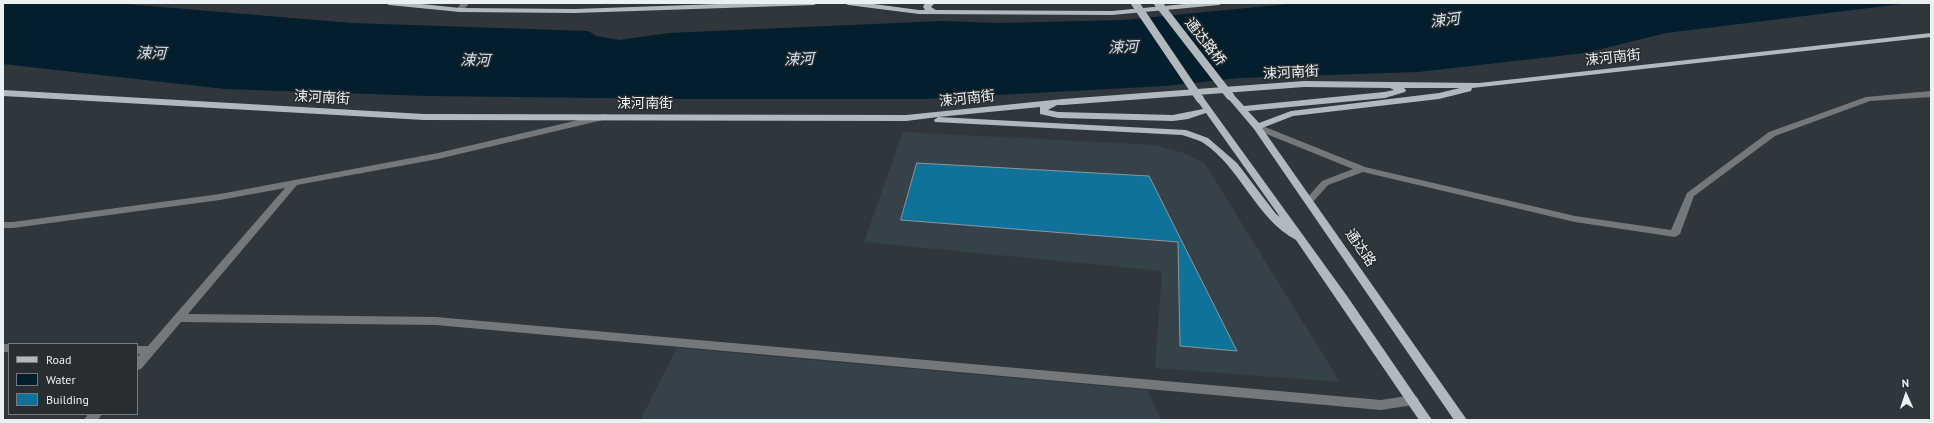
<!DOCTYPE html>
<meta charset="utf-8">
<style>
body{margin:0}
#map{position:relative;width:1934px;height:423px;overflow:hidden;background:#30373c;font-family:"PT Sans",sans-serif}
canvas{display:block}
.frame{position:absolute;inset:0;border:4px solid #ebf0f2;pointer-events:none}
.legend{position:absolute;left:8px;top:343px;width:130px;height:72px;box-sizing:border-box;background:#272d31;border:1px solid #757b7e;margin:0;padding:5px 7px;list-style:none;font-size:12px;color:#ebf0f2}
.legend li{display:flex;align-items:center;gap:8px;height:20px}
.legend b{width:20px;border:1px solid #757b7e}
.north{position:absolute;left:1886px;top:375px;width:40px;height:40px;-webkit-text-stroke:3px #272d31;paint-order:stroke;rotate:357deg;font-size:11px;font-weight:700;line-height:16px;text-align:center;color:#ebf0f2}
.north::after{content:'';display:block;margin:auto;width:14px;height:18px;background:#ebf0f2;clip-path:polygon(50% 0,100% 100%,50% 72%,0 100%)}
</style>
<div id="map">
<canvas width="1934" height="423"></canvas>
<div class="frame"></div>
<ul class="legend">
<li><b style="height:5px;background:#b2b9be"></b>Road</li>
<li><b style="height:11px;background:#031e2c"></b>Water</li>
<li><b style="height:11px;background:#0f729b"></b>Building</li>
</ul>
<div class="north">N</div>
</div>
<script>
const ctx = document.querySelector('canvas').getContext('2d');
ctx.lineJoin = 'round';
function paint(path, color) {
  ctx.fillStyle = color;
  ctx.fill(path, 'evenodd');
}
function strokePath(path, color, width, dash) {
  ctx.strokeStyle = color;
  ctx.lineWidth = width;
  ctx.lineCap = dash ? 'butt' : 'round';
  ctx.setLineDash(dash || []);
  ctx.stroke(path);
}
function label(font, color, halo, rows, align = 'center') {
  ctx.font = font + ' "PT Sans","Noto Sans SC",sans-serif';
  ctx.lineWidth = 3;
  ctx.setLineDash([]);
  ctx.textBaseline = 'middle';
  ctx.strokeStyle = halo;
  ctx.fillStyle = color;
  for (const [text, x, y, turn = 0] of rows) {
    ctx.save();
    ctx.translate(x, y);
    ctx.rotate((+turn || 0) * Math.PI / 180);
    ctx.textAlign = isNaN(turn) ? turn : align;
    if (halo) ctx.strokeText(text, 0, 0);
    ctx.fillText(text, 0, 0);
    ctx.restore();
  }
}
const built = new Path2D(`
 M903 132 1155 145 1184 153 1205 164 1340 382 1155 368 1162 271 864 242Z
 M677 348 1147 390 1161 420H640Z`);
const water = new Path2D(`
 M3 3H114L352 23 588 31 597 36 619 40 669 33 941 21 999 23 1123 20 1298 3H1910L1666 33 1585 53 1418 72 1239 78 1165 86 923 99H687L427 96 225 89 3 64Z`);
const building = new Path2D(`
 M917 163 1149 176 1237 351 1180 346 1178 242 901 220Z`);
const minor = new Path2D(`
 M461 3H469L463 12H457L456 10Z
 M1931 91V97L1870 101 1775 136 1694 196 1680 234 1675 237 1575 222 1363 172 1328 185 1312 203H1306L1304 201 1306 199 1322 181 1353 169 1254 129 1253 127 1257 124 1260 125 1365 167 1575 216 1671 230 1687 193 1769 132 1866 97Z
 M604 114 607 115 608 117 607 119 438 159 297 185 188 314 436 317 1381 400 1413 395 1417 397 1419 400 1417 403 1413 405 1381 410 436 325 181 322 141 369 137 370V358L140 354H137V346H148L285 188 220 200 13 228H3V222H13L220 194 438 153Z
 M3 344H10L9 352H3Z
 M88 414H102L98 420H84Z`);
const major = new Path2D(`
 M385 3H412L460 8 575 9 747 3H818L814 5 575 13 460 12 389 5Z
 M844 3H866L919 10H925L923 7 925 3H935L931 7 936 10 1112 11 1195 3H1223L1219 5 1112 15 919 14 848 5Z
 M1931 33V37L1472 88 1471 91 1439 99 1293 116 1262 128 1467 420H1454L1254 129 1226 96 1230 93 1233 94 1244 106 1384 92 1394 90 1390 88 1304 87 1063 105H1057L1048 110 1058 112 1173 115 1203 109 1196 99 1197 97H1203L1347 296 1432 420H1419L1296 240C1255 218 1241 167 1202 142 1196 139 1188 137 1182 135L935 122 934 120 938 117 906 121 424 120 3 96V90L424 114 906 115 1063 99 1304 81 1479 83ZM1404 88H1460L1439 93 1291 111 1259 123 1248 111 1385 98 1405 92 1406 90ZM1040 107V114L1058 118 1173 121 1188 119 1206 113 1280 217 1276 214 1237 163 1208 138 1186 130 938 117Z`);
const majorBridge = new Path2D(`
 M1135 3 1200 99
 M1158 3 1230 96`);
const streetNames = [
 ["通达路桥",1205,42,52],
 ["涑河南街",1613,58,-6],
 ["涑河南街",1291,73,-3],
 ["涑河南街",322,98,3],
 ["涑河南街",967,99,-6],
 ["涑河南街",645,104],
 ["通达路",1360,248,55]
];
const waterNames = [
 ["涑河",1445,21,-7],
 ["涑河",1123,48,-2],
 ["涑河",151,54,1],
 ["涑河",799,60,-2],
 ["涑河",475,61,1]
];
paint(built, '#354249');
paint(water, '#031e2c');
paint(building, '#0f729b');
strokePath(building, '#8e969b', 1);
paint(minor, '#75787a');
paint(major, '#b2b9be');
strokePath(majorBridge, '#b2b9be', 8);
label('14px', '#ebf0f2', '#272d31', streetNames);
label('italic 15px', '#d2e6f2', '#272d31', waterNames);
</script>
